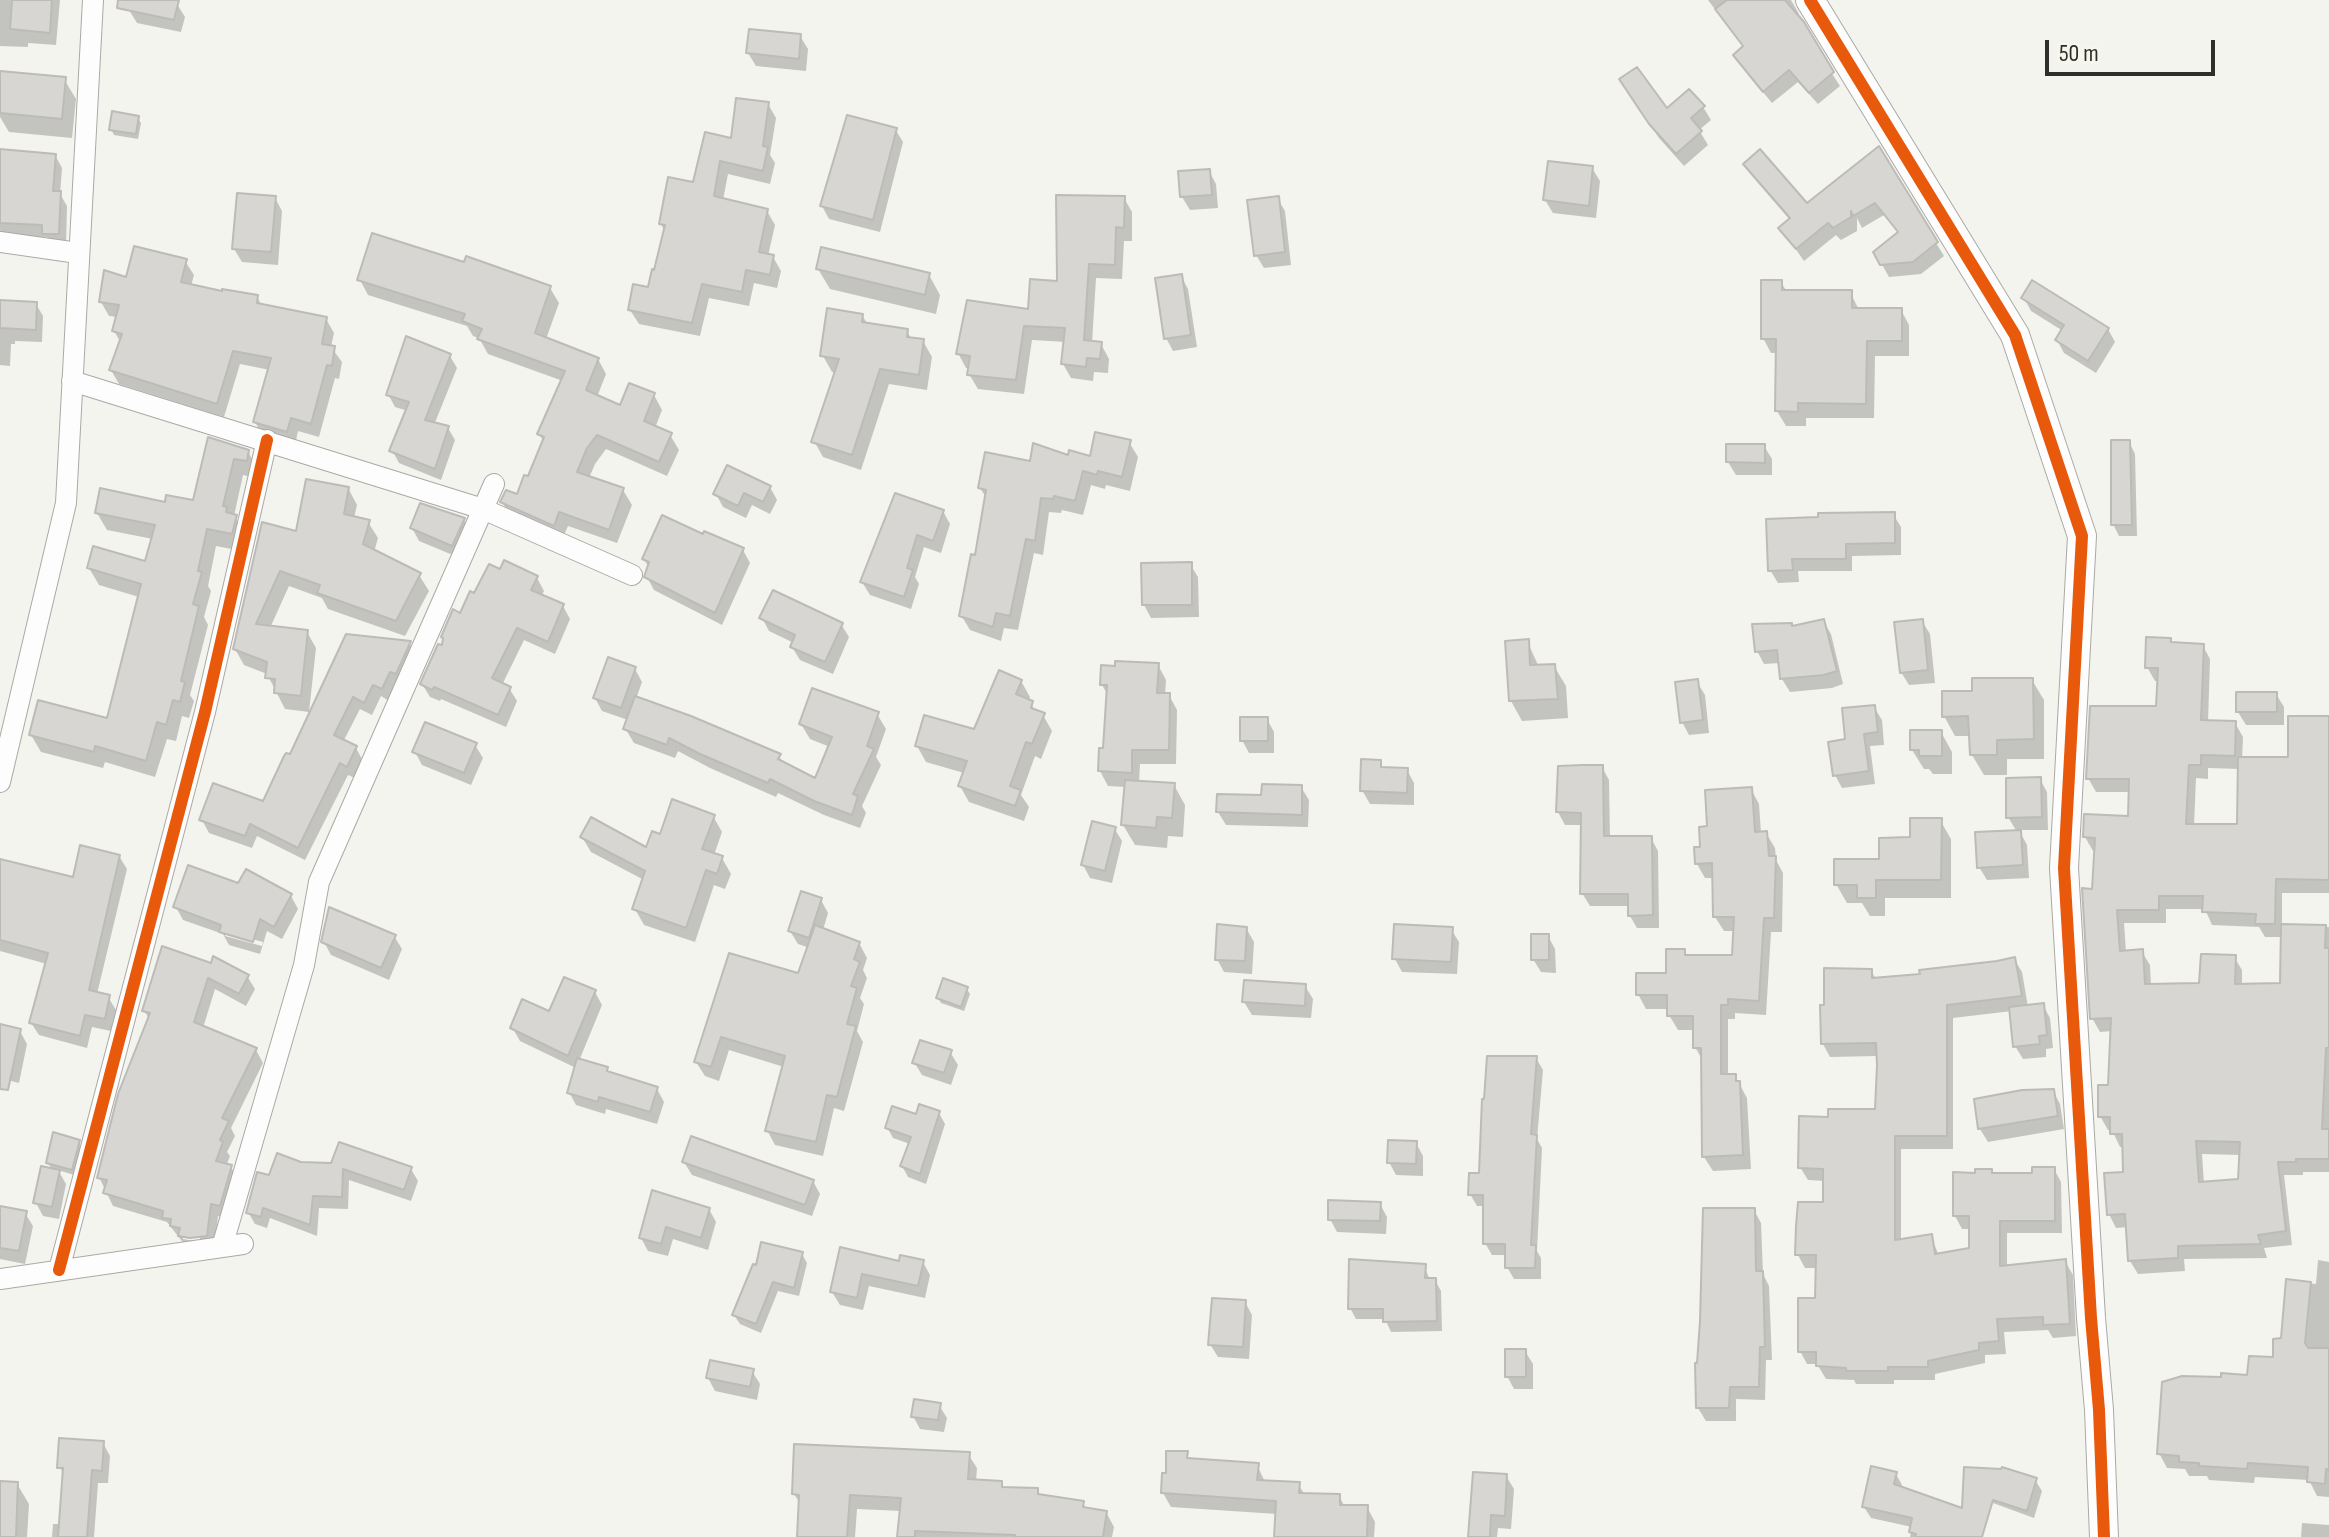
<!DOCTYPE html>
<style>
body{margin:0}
#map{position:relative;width:2329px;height:1537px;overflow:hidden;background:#f4f4ef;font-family:"Sofia Sans Condensed",sans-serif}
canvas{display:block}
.scale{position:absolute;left:2045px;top:40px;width:170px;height:36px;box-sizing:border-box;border:4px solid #2f2e2b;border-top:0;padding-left:10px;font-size:24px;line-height:28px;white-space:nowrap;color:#2f2e2b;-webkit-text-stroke:6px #f7f6ec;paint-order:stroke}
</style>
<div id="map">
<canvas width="2329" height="1537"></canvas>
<div class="scale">50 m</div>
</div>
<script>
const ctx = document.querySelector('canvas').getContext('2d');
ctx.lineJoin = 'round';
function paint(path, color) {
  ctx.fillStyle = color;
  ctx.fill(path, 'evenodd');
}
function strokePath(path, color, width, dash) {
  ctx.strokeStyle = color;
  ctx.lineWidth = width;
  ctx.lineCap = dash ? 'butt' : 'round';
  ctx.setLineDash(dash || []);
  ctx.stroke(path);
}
const shadow = new Path2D(`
 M0 0H60L56 45 28 43V47L0 46Z
 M131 0H161L177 4 185 17 181 32 137 23 129 10Z
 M1708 0H1791L1799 14 1795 17 1840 86 1818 104 1798 82 1772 103 1743 68 1735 55 1744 48Z
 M800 36 808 49 806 71 756 66 748 53Z
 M0 73 64 79 76 99 72 138 9 132 0 117Z
 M1629 93 1666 111 1703 107 1711 120 1699 130 1708 145 1684 166 1659 138Z
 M768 104 776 118 770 155 775 163 770 184 728 174 723 200 767 211 775 225 768 256 773 257 781 271 777 288 754 283 749 306 709 298 700 336 639 324 630 310 650 290 665 232 661 224Z
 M137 117 141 123 138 139 114 135 111 129Z
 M895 129 903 142 880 232 829 219 822 206Z
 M1879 149 1944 256 1921 274 1889 277 1875 252 1899 234 1884 215 1862 228 1857 218V231L1841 240 1836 235 1804 261 1781 228 1790 220 1753 177 1746 164 1807 206Z
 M0 151 55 155 62 168 60 194 67 206 66 247 52 246 47 237 3 236 0 230Z
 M1592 168 1600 181 1596 218 1553 213 1545 200Z
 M1209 171 1216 184 1218 208 1190 210 1182 197Z
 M275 198 282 211 278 265 242 262 234 249Z
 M1124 198 1132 212V241H1124L1122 279 1096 278 1092 343 1101 344 1109 359 1108 373 1094 372 1093 381 1071 378 1063 364 1066 342 1032 340 1024 394 978 389 969 374 970 368H966L958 353 1030 311 1059 283Z
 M1277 198 1285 211 1291 265 1264 268 1256 255Z
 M185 261 194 275 191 286 257 297 262 306 326 319 334 333 331 347 342 362 339 379 335 378 319 437 298 431 295 445 263 436 255 422 270 370 240 364 224 417 119 384 111 370 121 343 114 331 118 317 109 316 101 302 128 280Z
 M818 269 929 275 940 295 936 314 830 289Z
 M1181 276 1188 289 1197 347 1173 351 1166 338Z
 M360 280 550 288 559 303 546 339 598 359 606 374 597 397 621 408 654 395 662 410 655 428 670 435 679 450 667 476 606 449 595 464 589 478 623 490 632 505 617 543 568 526 562 540 511 517 502 502 518 496 529 479 544 442 539 434 563 381 488 354 479 338 473 336 467 326 368 295Z
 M1781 282 1787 292H1850L1859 310H1901L1909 325V356H1875L1874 418H1806V426H1786L1777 411 1778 353H1771L1763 338Z
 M2024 298 2108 329 2115 342 2096 373 2064 353 2057 340 2063 331 2031 311Z
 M0 303 36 304 43 316 42 342 15 341V344H11L10 366 0 365Z
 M862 315 868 325 907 331 912 340 923 341 932 357 927 390 889 384 861 470 823 457 814 441 836 373 832 372 823 356Z
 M450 356 457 368 434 425 448 428 455 440 441 480 399 463 392 450 408 411 395 407 388 394Z
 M210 440 248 452 258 469 256 478 243 475 234 516 245 534 242 551 216 546 208 586 211 591 204 617 208 625 190 695 194 701 189 718 182 716 176 741 167 739 155 777 105 762 103 768 41 752 31 735 109 720 139 597 99 585 89 568 147 564 153 539 107 530 97 513 195 503Z
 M1129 442 1138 457 1130 491 1106 485 1105 489 1091 485 1083 515 1062 510 1061 513 1049 512 1043 555 1034 553 1018 630 1004 628 1001 641 970 630 961 615 976 557 987 499 980 488 1031 463 1069 458H1091Z
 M2129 442 2135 454 2137 536H2119L2113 524Z
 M1764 446 1772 459V475H1736L1728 462Z
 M770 487 777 500 770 514 752 505 746 518 723 507 716 494Z
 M348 488 357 505 354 518 368 522 378 538 374 552 419 575 429 591 405 636 328 609 322 598 289 586 270 628 307 632 316 648 309 712 285 709 267 674 244 665 235 649 298 533Z
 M943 511 950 524 941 553 924 547 915 577 919 584 911 609 870 595 862 582Z
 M1893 514 1901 527V555L1852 556V571H1798L1799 582 1778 583 1770 570 1768 521Z
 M464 520 471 533 460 558 419 541 412 528Z
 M704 537 743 550 750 563 722 625 654 590 647 577 649 568 644 559Z
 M1190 564 1198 577 1199 617 1151 618 1144 605Z
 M501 572 537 578 544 591 541 597 563 606 570 619 555 654 524 640 502 685 509 688 517 701 506 727 441 699 440 701 430 697 422 684 461 615 475 596Z
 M762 618 841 624 849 637 833 674 800 660 792 647 794 643 769 631Z
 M1823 621 1831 634 1843 684 1832 688 1790 692 1782 679 1780 663 1764 664 1757 651 1793 628Z
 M1922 621 1930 634 1935 683 1909 685 1901 672Z
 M347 636 409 643 417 656 389 701 381 696 372 715 360 709 343 742 356 748 363 761 355 778 348 775 305 860 257 836 252 848 209 833 202 820 264 804 291 757Z
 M2170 640 2172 644 2203 646 2210 659 2208 722 2235 723 2243 737 2242 759 2290 758 2329 718V893H2282V926L2329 927V1172H2303V1175H2284L2292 1245 2264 1248 2267 1258 2184 1259 2185 1271 2138 1274 2130 1261 2128 1227 2116 1228 2109 1214 2125 1174V1147H2120L2112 1130H2108L2100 1116 2110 1087 2112 1031 2100 1032 2092 1018 2096 851H2093L2085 837 2130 818 2131 792H2096L2088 778 2158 708 2159 681H2155L2147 667ZM2208 768 2240 769 2239 826H2194L2196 778 2208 779ZM2166 909H2205L2212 925 2259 927 2265 937H2282V985L2242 986V970L2234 957 2201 985 2151 986 2150 965 2142 952H2126L2124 923H2166ZM2202 1154 2241 1155 2240 1181 2204 1184Z
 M1527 641 1539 667 1554 666 1566 686 1568 718 1522 721 1511 701Z
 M1158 665 1166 680 1165 695H1169L1177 710 1176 764H1140L1139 783 1174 785 1185 805 1183 837 1168 836 1167 848 1135 845 1123 825 1126 787 1108 786 1100 771 1105 750 1108 695 1102 685Z
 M635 669 642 682 636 699 779 756 784 765 816 781 830 747 810 739 801 724 877 714 886 729 876 757 881 765 862 806 866 813 860 828 824 815 778 793 776 797 710 768 678 751 675 758 634 743 625 728 628 720 602 711 595 698Z
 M2032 680 2044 700V759H2007V775H1984L1972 755 1971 736H1955L1944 716 1974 693Z
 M1021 681 1030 697 1028 701 1038 713 1043 715 1052 731 1041 759 1035 756 1021 795 1029 807 1024 821 969 802 960 786 964 773 926 762 917 746 976 732Z
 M1697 682 1705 695 1709 733 1689 735 1682 722Z
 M2276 694 2284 707V725H2246L2238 712Z
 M1874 707 1882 720 1884 745 1870 746 1875 784 1842 788 1835 775 1847 741Z
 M1267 719 1274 732V753H1249L1242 740Z
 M1941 732 1952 752V774H1933L1929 769H1924L1912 750Z
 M475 745 483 758 471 785 422 765 415 752Z
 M1380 762 1384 769 1407 770 1414 783V805L1370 804 1362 790Z
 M1602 767 1609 780 1610 838H1651L1658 851 1659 928H1637L1630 916V906H1590L1582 893 1583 825H1565L1558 812Z
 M2040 779 2047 792 2048 830H2019L2027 845 2029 878 1987 880 1979 867 2017 832 2008 817Z
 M1301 787 1309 800 1308 827 1226 825 1218 812Z
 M1751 789 1759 804 1761 833H1766L1775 848 1776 860 1783 873 1782 932H1771L1766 1015 1735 1013V1019H1728V1076H1735L1747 1098 1751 1169 1713 1171 1704 1157 1703 1061 1695 1047V1030H1678L1669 1015V1009H1646L1638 994 1668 975 1684 951 1688 957H1734L1736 931H1724L1715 917V878H1705L1697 864 1709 828Z
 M713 816 722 832 714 855 722 858 731 874 725 889 714 885 695 942 644 925 635 909 644 880 591 852 582 837 648 850 661 836Z
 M1940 820 1951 839V898H1885V916H1870L1862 903H1847L1836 884 1881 861Z
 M1114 828 1122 841 1112 883 1090 878 1083 865Z
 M119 856 127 869 97 994 108 997 116 1010 111 1031 92 1027 87 1048 39 1035 31 1023 47 964 0 951V866L74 879Z
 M239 885 291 896 298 909 282 939 267 931 260 954 229 945 223 934 183 920 176 907ZM225 932 263 942 262 946 225 936Z
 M821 900 828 913 823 930 859 943 867 958 863 970 867 978 860 998 864 1004 857 1031 863 1042 844 1111 834 1108 823 1156 775 1145 767 1130 784 1067 729 1050 719 1081 705 1076 696 1062 730 956 801 976 810 948 798 944 790 931Z
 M1246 928 1254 942 1252 974 1224 972 1217 959Z
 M1451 929 1459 942 1457 974 1402 972 1395 959Z
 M394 936 402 949 389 980 331 955 324 942Z
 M1548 936 1555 949 1556 973 1541 972 1533 959Z
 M163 949 247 976 255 989 246 1006 215 989 203 1028 256 1050 263 1063 231 1128 235 1136 227 1152 230 1156 226 1166 231 1167 238 1180 227 1218 218 1216 214 1249H188L167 1222 113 1206 99 1177 149 1019 144 1010ZM183 1235 200 1238V1242L183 1239Z
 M2014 959 2022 972 2028 1007 2043 1005 2050 1018 2053 1048 2046 1049V1057L2023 1059 2015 1046 2012 1011 1953 1018V1149H1901V1241L1931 1236 1939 1256 1971 1250V1229H1962L1955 1216 1977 1175 1991 1171 1993 1175H2034L2054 1169 2061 1182 2062 1233H2007V1267L2065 1261 2073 1275 2076 1336 2053 1338 2048 1330 2004 1332 2006 1354 1985 1355V1363L1935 1374V1380H1894V1384H1856L1854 1380 1826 1379 1817 1364H1807L1800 1351 1817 1300 1818 1268H1805L1798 1255 1825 1204V1181L1808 1180 1800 1167 1830 1120 1877 1111 1878 1056 1830 1057 1823 1044 1871 971 1876 979 1922 976Z
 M1305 986 1313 999 1311 1018 1252 1015 1244 1002Z
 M966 988 970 994 964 1011 941 1003 938 997Z
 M595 992 602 1005 579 1061 607 1069 610 1074 657 1089 664 1102 657 1124 606 1109 605 1114 576 1105 569 1092 576 1068 520 1041 512 1027Z
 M0 1026 20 1031 27 1044 19 1083 0 1078Z
 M950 1052 958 1065 951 1085 922 1075 914 1062Z
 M1536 1058 1543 1070 1537 1139 1542 1148 1537 1251 1541 1258V1279H1514L1507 1267V1255H1492L1485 1243V1206H1477L1470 1194 1481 1175 1486 1101Z
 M2053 1091 2060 1104 2064 1129 1988 1142 1980 1129 1976 1101Z
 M939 1113 945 1124 926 1184 908 1177 902 1166 910 1144 893 1138 887 1127 918 1117Z
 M78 1142 82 1147 74 1175 58 1170 66 1184 59 1219 43 1216 36 1203 52 1170 48 1162Z
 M1416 1143 1423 1156V1176L1396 1175 1389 1162Z
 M684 1162 813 1181 820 1194 812 1216 692 1175Z
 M301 1164 411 1169 418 1181 411 1201 349 1180 348 1209 319 1208 317 1236 270 1218 267 1228 255 1224 248 1212 271 1177Z
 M653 1193 709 1209 716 1222 708 1250 673 1239 668 1256 648 1251 641 1238Z
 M1380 1204 1387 1217 1386 1234 1337 1232 1330 1219Z
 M0 1208 25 1213 33 1226 25 1264 0 1259Z
 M1754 1210 1761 1223 1763 1274 1769 1286 1772 1360H1766L1765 1400 1736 1399V1421H1706L1698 1408 1699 1365Z
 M842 1250 901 1263 923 1262 930 1275 925 1298 869 1286 863 1310 840 1305 832 1292Z
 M802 1254 807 1263 799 1296 778 1291 761 1333 740 1324 734 1315Z
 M2318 1260 2329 1262V1497L2317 1496 2309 1480 2255 1477 2254 1483 2209 1480 2207 1476H2189L2185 1469 2167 1468 2159 1453 2249 1377 2275 1359 2283 1340 2287 1281 2316 1284Z
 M1424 1266 1430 1280H1435L1441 1291 1442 1331 1391 1332 1385 1319H1356L1350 1308Z
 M1245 1302 1252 1315 1249 1359 1218 1357 1210 1344Z
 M1525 1351 1533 1364V1389H1514L1507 1376Z
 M752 1371 760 1384 757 1400 715 1391 708 1378Z
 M939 1405 947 1418 944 1432 920 1429 913 1416Z
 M103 1443 110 1456 108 1483H98L94 1537H52L53 1524H61L64 1476 60 1467Z
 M1186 1453 1190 1460 1257 1465 1265 1482 1298 1484 1305 1495 1339 1496 1345 1507H1367L1375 1522 1374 1537H1276L1277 1514 1171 1507 1163 1493Z
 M968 1454 977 1468 976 1481 1001 1483 1005 1489 1037 1490 1041 1496 1083 1503 1086 1509 1106 1512 1114 1527 1112 1537H899L902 1511 857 1509 855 1537H799L801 1505 794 1494Z
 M1896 1474 1902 1485 1901 1488 1964 1511 2035 1480 2042 1491 2034 1518 1993 1503 1979 1537H1910L1912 1527 1871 1518 1864 1507Z
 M1506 1476 1514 1489 1511 1529 1498 1528 1497 1537H1471Z
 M0 1483 17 1484 29 1504 27 1537H0Z
 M2302 1523 2329 1525V1537H2301Z`);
const building = new Path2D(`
 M12 0H52L50 33 10 29Z
 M118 0H179L174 20 117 8Z
 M1727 0H1785L1804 22 1834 72 1809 93 1789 70 1763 92 1733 55 1743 46 1715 9Z
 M749 29 801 34 799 59 746 53Z
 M1637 67 1667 108 1689 89 1705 106 1691 118 1702 131 1676 154 1649 124 1619 79Z
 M0 71 66 77 62 119 0 113Z
 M736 98 769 102 763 146 768 147 763 171 720 161 714 196 768 209 759 252 774 255 770 275 746 270 742 292 702 284 692 323 628 310 633 284 648 287 652 269 654 270 665 225 659 224 668 177 693 182 705 132 731 138Z
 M112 111 139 116 136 134 109 130Z
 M847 115 897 128 873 220 820 206Z
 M1879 146 1938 242 1913 262 1880 265 1873 252 1898 232 1875 203 1853 216 1851 211V217L1833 228 1828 223 1796 249 1778 228 1790 218 1743 164 1760 149 1807 203Z
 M0 149 56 154 53 191H61L59 234H42V225L0 223Z
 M1548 161 1593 166 1589 206 1543 200Z
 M1210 169 1212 195 1180 197 1178 171Z
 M237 193 276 196 271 252 232 249Z
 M1056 195 1125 196 1124 228 1116 227 1115 265 1089 264 1084 340 1102 342 1100 359 1087 358 1086 367 1061 364 1065 328 1024 326 1016 380 967 375 970 356 956 354 967 300 1028 309 1030 279 1057 281Z
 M1279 196 1285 252 1254 256 1247 200Z
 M372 233 464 262 466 256 551 286 535 333 599 358 586 390 620 405 629 383 655 393 644 421 672 433 659 462 597 435 587 448 577 472 624 488 609 530 559 512 554 526 500 502 506 490 517 494 524 475 528 476 544 437 537 434 565 371 477 339 482 329 462 321 465 314 357 280Z
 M134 246 187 259 181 282 222 291V289L258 295 257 303 327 317 322 344 335 346 332 366 327 365 311 424 291 418 287 432 253 422 271 358 233 351 217 404 109 370 122 334 112 331 119 305 99 302 104 270 126 277Z
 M821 247 930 273 925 295 816 269Z
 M1182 274 1191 335 1164 339 1155 278Z
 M1761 280H1782V290H1852V308H1902V341H1867L1866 404 1798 403V412L1775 411 1776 339H1761Z
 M2032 280 2109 328 2088 361 2055 340 2064 325 2021 298Z
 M0 300 37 302 36 330 0 328Z
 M827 308 863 314 862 322 908 329 907 337 924 339 919 375 880 369 852 455 811 442 839 359 820 356Z
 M406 336 451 354 425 420 449 426 435 469 389 451 409 402 386 395Z
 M1095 432 1131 440 1122 477 1098 471 1097 475 1083 471 1075 501 1054 496 1053 499 1041 498 1035 541 1026 539 1010 616 996 613 993 627 959 616 971 554 975 555 986 490 978 488 985 452 1030 461 1033 443 1068 455 1069 450 1090 456Z
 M208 437 249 450 247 461 234 459 223 506 227 507 226 512 237 515 232 534 207 529 198 571 202 572 193 604 199 606 181 681 185 682 180 702 173 700 166 725 157 722 146 761 95 746 94 752 29 735 38 700 107 718 141 584 87 568 93 546 145 561 155 525 95 513 100 488 165 502 166 495 193 500Z
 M2111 440H2130L2132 525H2111Z
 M1726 444H1765V463L1726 462Z
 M727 465 771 486 763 502 744 493 738 506 713 494Z
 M306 479 349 487 344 514 370 520 363 544 421 573 396 621 317 593 320 585 280 571 256 624 308 630 301 696 274 693 275 679 265 678 267 662 233 649 262 522 296 531Z
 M895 493 944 510 933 541 917 535 907 568 913 570 904 597 860 582Z
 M420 503 465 518 452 546 410 528Z
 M1895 512V543L1846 544V559H1792L1793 570 1768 571 1766 519 1818 517V513Z
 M662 515 703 534 704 531 744 548 715 613 644 577 649 562 642 559Z
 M504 560 538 576 531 590 564 604 548 642 517 628 492 678 511 687 498 715 434 687 432 690 420 684 438 644 442 645 443 638 441 637 453 609 460 613 470 591 474 593 489 564 500 569Z
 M1192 562V605H1142L1141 563Z
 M773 590 843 623 825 662 790 647 795 635 759 618Z
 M1824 619 1837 671 1824 675 1780 679 1777 650 1755 652 1752 624 1792 623V626Z
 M1923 619 1928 670 1900 673 1894 622Z
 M346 634 411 641 396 674 390 672 382 689 373 685 364 703 353 697 334 735 357 746 347 767 340 763 298 848 250 824 245 836 199 820 213 783 263 801 284 756 286 753 290 754Z
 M2146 637 2171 638V642L2204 644 2201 720 2236 721 2235 756 2201 755V765H2189L2186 824H2237L2238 757H2288V716H2329V880L2276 879 2275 924H2255L2256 914 2202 912 2203 896H2159V910H2117L2120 951 2143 949 2145 984 2199 983 2201 954H2206L2236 955 2235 984 2280 983 2281 924 2326 925 2325 948H2329V1048H2326L2322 1129H2329V1159H2296V1162H2278L2286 1231 2258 1235 2261 1244 2178 1246V1258L2128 1261 2125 1214 2107 1215 2104 1173 2123 1172 2122 1134H2110V1117H2098V1085H2108L2111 1018 2090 1019 2082 888 2092 889 2095 838 2083 837 2084 814 2128 816 2129 779H2086L2090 706H2156L2158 668H2145ZM2196 1141 2240 1142 2238 1179 2199 1182Z
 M1529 639 1530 665 1555 664 1558 699 1509 701 1505 641Z
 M608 657 636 667 621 708 593 698Z
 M1115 661 1159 663 1157 693H1170L1169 750H1132V773L1098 771 1099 748H1103L1107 685H1100L1101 665 1115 666Z
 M999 670 1022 680 1016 694 1033 701 1031 708 1045 713 1032 744 1026 742 1010 786 1021 790 1015 806 958 786 967 761 915 746 924 715 974 729Z
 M1972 678H2033L2034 739 1997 740V755H1970L1968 716 1942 717V691H1972Z
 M1698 679 1703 720 1680 723 1675 682Z
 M812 688 879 712 867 746 874 749 853 794 858 796 852 815 814 801 770 779 768 783 700 754 669 738 667 745 623 729 635 696 691 716 781 754 778 759 815 778 832 737 799 724Z
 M2236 692H2277V712H2236Z
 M1875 705 1878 732 1864 734 1869 771 1833 776 1828 742 1845 739 1842 708Z
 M1240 717H1268V741H1240Z
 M425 722 477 743 464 773 412 752Z
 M1910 730H1942V756H1919V750H1910Z
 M1361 759 1381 760V767L1408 768 1407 793 1360 791Z
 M1583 765H1603L1604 836H1652L1653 915 1628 916V894H1580L1581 813 1556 812 1558 766Z
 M2041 777 2042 817 2006 818V778Z
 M1125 780 1175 783 1172 818 1157 817 1156 828 1121 825Z
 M1262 784 1302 785V815L1216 812 1217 794 1261 795Z
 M1752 787 1755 832 1767 831 1769 856H1776L1774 918H1764L1759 1001 1728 999V1005H1721V1074H1736V1081H1740L1743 1155 1702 1157 1701 1048H1693V1016H1667V995H1636V973H1666V949H1685V955H1732L1734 917H1713L1712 863 1695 864 1694 847H1700L1699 827 1707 826 1705 790Z
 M672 799 715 815 702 849 723 856 717 874 706 870 686 928 632 909 645 871 580 837 591 817 646 847 652 831 660 834Z
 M1910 818H1942L1941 880H1876V898H1857V885H1834V859H1879V838L1910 837Z
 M1092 821 1116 827 1105 871 1081 865Z
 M2021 830 2023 865 1977 868 1975 832Z
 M80 845 120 855 89 990 110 995 105 1019 85 1015 80 1036 29 1023 48 953 0 940V859L73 877Z
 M188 865 238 883 246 869 292 894 274 927 260 919 253 942 219 932 221 925 173 907Z
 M801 891 822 898 809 938 788 931Z
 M329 907 396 935 381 968 321 942Z
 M1217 924 1247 927 1245 961 1215 960Z
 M1394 924 1453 927 1451 962 1392 959Z
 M815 925 860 942 854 959 860 962 851 986 857 988 847 1024 856 1026 837 1097 827 1095 816 1142 765 1131 785 1056 721 1037 711 1067 694 1062 729 953 798 973Z
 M1531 934H1549V960H1531Z
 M162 946 211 963 213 956 249 975 239 994 208 978 194 1022 257 1048 222 1118 229 1121 220 1140 223 1142 216 1161 232 1165 220 1206 211 1204 207 1236 190 1238 178 1236 180 1228 170 1226 171 1219 162 1218 163 1211 103 1193 107 1180 97 1178 118 1094 150 1013 142 1011Z
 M2015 957 2022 996 1947 1005V1136H1895V1240L1932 1234 1935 1254 1969 1248V1216H1953V1172L1975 1173V1169H1992V1173H2032V1167H2055V1221H2000V1266L2066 1259 2070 1324 2043 1325V1317L1997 1319 1999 1341 1979 1343V1350L1928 1361V1367H1888V1371H1846V1368L1816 1366V1352H1798V1298H1815L1816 1255H1795L1796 1226 1798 1202H1823V1169L1798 1168 1799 1116 1828 1117V1109H1875L1877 1065 1876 1043 1821 1044 1820 1005H1824V968L1872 969V978L1920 974 1919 970 1997 961Z
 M564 977 596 990 568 1056 510 1028 522 999 549 1011Z
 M943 978 968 987 961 1007 936 998Z
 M1244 980 1306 984 1305 1006 1242 1002Z
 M2044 1003 2047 1035 2039 1036 2040 1044 2013 1047 2009 1007Z
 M0 1024 21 1029 8 1090 0 1089Z
 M920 1040 952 1050 944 1073 912 1063Z
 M1487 1056H1537L1531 1134 1537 1135 1531 1245H1536L1535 1268H1505V1244H1483V1195H1468L1469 1173H1479L1482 1099H1484Z
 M577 1058 608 1067 607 1071 658 1087 650 1112 599 1097 598 1102 567 1093Z
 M2054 1089 2058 1116 1978 1129 1974 1099 2022 1090Z
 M919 1104 940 1111 920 1174 900 1166 911 1137 885 1128 892 1106 916 1114Z
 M53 1132 80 1140 72 1170 46 1163Z
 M691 1136 814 1180 805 1205 682 1162Z
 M1388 1140 1417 1141 1416 1164 1387 1163Z
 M339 1142 412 1167 404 1190 343 1169 342 1197 313 1196 310 1225 263 1208 261 1217 246 1213 257 1172 269 1175 277 1153 301 1162 331 1163Z
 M41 1166 60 1170 52 1207 33 1203Z
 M652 1190 710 1208 701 1238 666 1227 661 1244 639 1238Z
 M1328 1200 1381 1202 1380 1221 1328 1220Z
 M0 1206 27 1211 19 1251 0 1248Z
 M1703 1208H1755L1756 1271H1763L1765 1347H1760L1759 1387H1730L1729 1408H1696L1695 1363H1697L1700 1321Z
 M761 1242 803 1252 794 1288 773 1282 756 1324 732 1315 753 1264 756 1265Z
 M840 1247 899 1261 900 1255 924 1260 918 1286 862 1274 857 1298 830 1292Z
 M1349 1259 1426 1264 1425 1278H1436L1437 1321 1383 1322V1309H1348Z
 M2286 1279 2311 1282 2305 1343 2308 1348H2329V1470L2326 1469 2325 1484 2307 1482 2308 1467 2248 1463 2247 1469 2199 1466V1463L2179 1462V1456L2157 1454 2162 1382 2182 1376 2221 1377V1373L2247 1375 2249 1356 2273 1357V1339L2281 1338Z
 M1212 1298 1246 1300 1243 1347 1208 1345Z
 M1505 1349H1526V1377H1505Z
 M710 1360 754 1369 750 1387 706 1378Z
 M914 1399 941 1403 938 1420 911 1417Z
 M59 1438 104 1441 102 1471 92 1470 87 1537H58L63 1468H57Z
 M794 1444 970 1452 968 1479 1002 1481V1487L1038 1488V1494L1084 1501 1083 1507 1107 1511 1103 1537H1015V1535L915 1531V1537H897L901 1498 850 1495 847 1537H797L799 1495 792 1494Z
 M1166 1451H1188L1187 1458 1259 1463 1257 1480 1300 1482 1299 1493 1340 1494V1505H1368L1367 1537H1274L1276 1501 1161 1493 1162 1473H1166Z
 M1871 1466 1897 1472 1894 1484 1962 1508 1964 1467 2001 1469 2002 1467 2037 1478 2027 1511 1993 1500 1982 1537H1915L1916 1534 1909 1532 1912 1518 1862 1507Z
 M1473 1472 1507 1474 1505 1516 1491 1515 1490 1537H1468Z
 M0 1481 18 1482 16 1537H0Z`);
const street = new Path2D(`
 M0 242 78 253
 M72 381 483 509 632 575
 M0 782 66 503 93 0
 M222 1247 304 965 319 882 494 484
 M59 1270 205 712 267 440
 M0 1279 243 1244`);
const secondary = new Path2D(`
 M1810 0 2015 335 2082 536 2064 868 2091 1318 2099 1410 2104 1537`);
const cycleway = new Path2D(`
 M1810 0 2015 335 2082 536 2064 868 2091 1318 2099 1410 2104 1537
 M59 1270 205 712 267 440`);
paint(shadow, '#0003');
paint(building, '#d7d6d2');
strokePath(building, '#bcbbb7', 2);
strokePath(street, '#aaa9a5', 22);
strokePath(secondary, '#aaa9a5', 30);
strokePath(street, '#fdfdfd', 20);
strokePath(secondary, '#fdfdfd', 28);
strokePath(cycleway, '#e8590c', 12);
</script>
